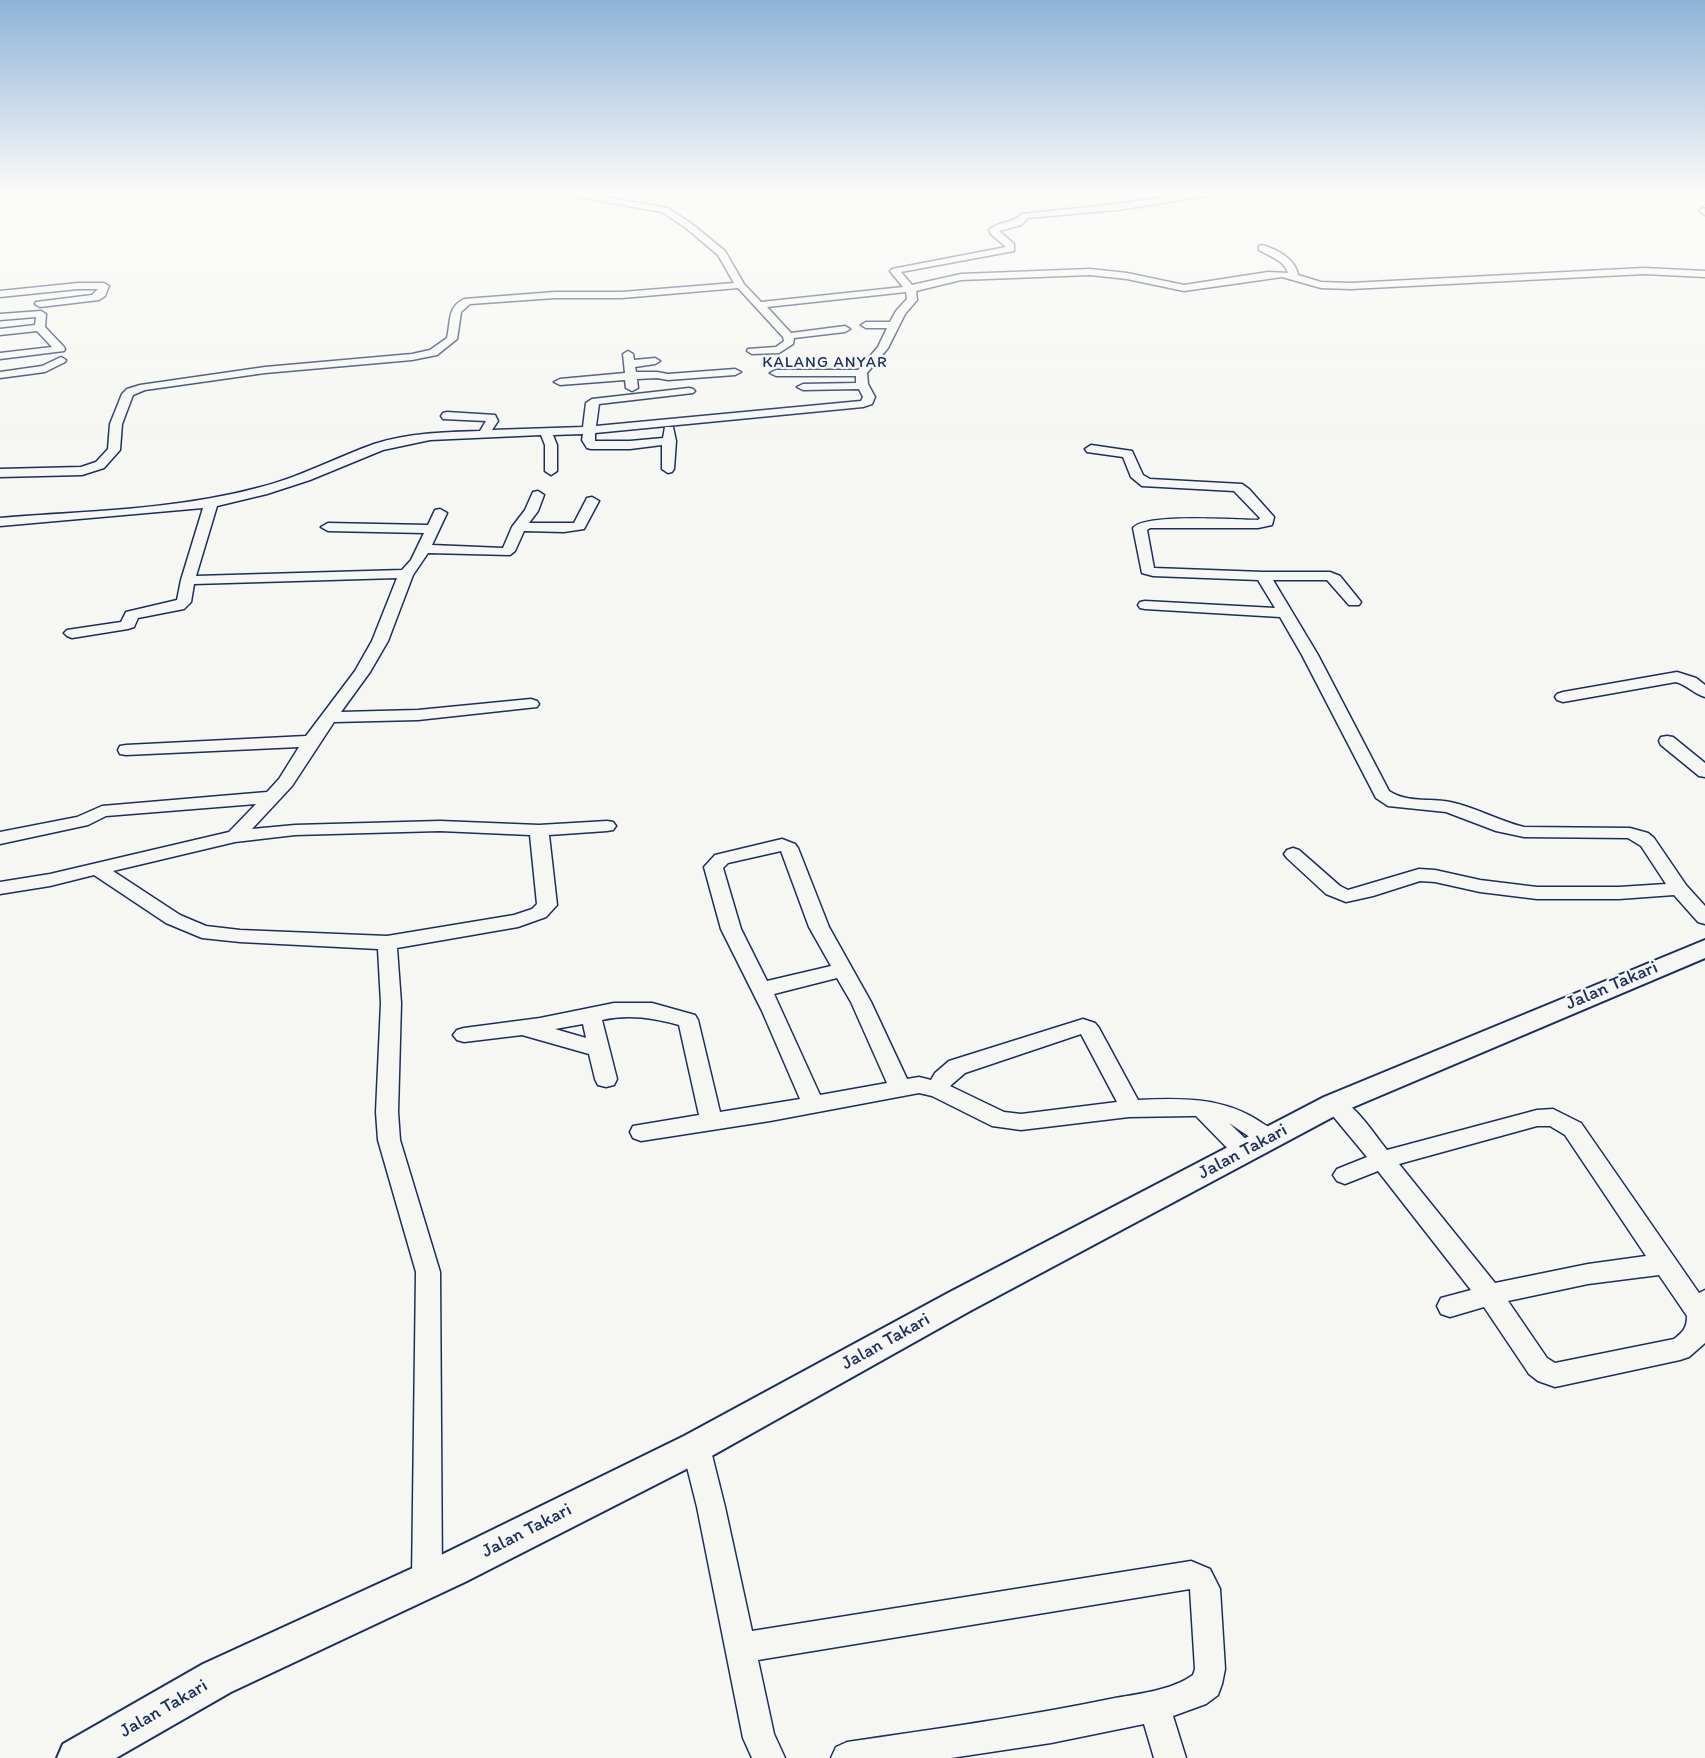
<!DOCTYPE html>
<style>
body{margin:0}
canvas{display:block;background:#f6f6f2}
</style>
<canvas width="1705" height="1758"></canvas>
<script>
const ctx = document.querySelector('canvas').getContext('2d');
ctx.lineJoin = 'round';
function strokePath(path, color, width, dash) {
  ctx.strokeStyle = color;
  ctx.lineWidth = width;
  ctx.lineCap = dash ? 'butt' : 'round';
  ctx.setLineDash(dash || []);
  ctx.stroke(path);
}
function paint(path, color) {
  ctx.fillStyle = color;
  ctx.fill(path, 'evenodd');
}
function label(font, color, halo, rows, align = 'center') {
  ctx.font = font + ' Itim,sans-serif';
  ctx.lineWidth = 4.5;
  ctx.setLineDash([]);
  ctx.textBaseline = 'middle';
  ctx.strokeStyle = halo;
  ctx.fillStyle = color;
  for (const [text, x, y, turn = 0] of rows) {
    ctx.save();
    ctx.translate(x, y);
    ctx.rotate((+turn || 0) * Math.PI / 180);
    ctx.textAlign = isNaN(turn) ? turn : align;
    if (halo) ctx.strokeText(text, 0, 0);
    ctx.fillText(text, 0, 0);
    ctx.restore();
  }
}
const minor = new Path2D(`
 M562 192H578L668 208 692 224 725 251 744 284 761 302 903 287 890 271 892 269 1006 247 991 234 989 230C1000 220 1010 225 1022 214L1117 204 1200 192H1218L1214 195 1117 210 1028 218 1021 225 999 231 1014 244V251L901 272 912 285 961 274 1090 269 1127 273 1184 285 1268 272 1288 273C1284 260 1269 256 1259 250V246L1262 245C1276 249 1296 259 1298 275L1321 282 1351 283 1644 268 1705 271V277L1644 274 1351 289 1321 288 1282 277 1184 291 1127 279 1090 275 961 280 916 291 917 300 905 314 888 348 867 373 868 384 875 397 872 404 863 407 595 433V441H630L663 438 665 427H673L676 441 674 469 672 472 668 473 662 469V445L630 449H591L587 448 582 440 583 434 553 435 557 445V471L551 475 545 471V445L541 435 430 440 383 450 310 480 267 494 217 506 196 576 402 570 411 560 424 533 328 531 321 527 328 523 428 525 435 510 440 509 447 513 432 545 503 548 512 527 525 510 533 492 538 491 544 495 538 511 529 523H574L587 498 592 497 599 501 584 529 564 532 524 531 515 551 510 555 428 553 413 575 388 641 370 672 341 712 418 710 531 699 537 701 539 704 537 707 418 720 334 722 292 786 252 829 295 825 440 821 539 825 607 821 613 822 616 826 613 830 607 831 549 835 557 905 546 917 518 927 397 948 401 1003 398 1112 400 1140 440 1272 442 1579 437 1589 427 1593 417 1589 412 1579 416 1272 378 1140 376 1112 381 1003 378 949 240 942 202 938 166 923 94 875 50 886 0 894V882L50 874 229 832 256 804 106 816 88 825 0 844V832L77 817 102 806 267 792 279 779 299 747 126 755 120 754 118 750 120 746 126 745 306 736 355 671 372 641 397 578 194 584 191 602 184 609 138 618 134 627 128 629 72 638 67 636 64 633 67 630 121 622 126 612 177 600 181 580 203 508 0 526V518C85 511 174 510 257 488 298 478 335 458 374 444 408 433 444 432 480 431L486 421 443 419 441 416 443 413 447 412 495 415 498 421 492 430 583 427 586 403 592 399 689 388 693 389 695 391 693 393 599 404 596 426 861 401 863 397 859 389 803 390 797 387 803 384 856 383V376H776L770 373 776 370H858L878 347 887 328H866L861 325 866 322H890L896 311 907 299 906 292 767 307 791 333 845 326 850 329 845 332 794 338 793 344 779 353 752 354 747 351 748 349 776 347 784 341 783 337 738 288 622 298H555L470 304 461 312 457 339 437 355 412 360 265 373 145 390 133 395 122 424 120 450 104 468 82 475 0 477V469L81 467 96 462 108 449 110 424 122 394 127 389 140 385 265 367 412 354 430 350 447 338C451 322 447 307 464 299L555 292H622L734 283 718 255 686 228 662 212 566 195ZM440 831 530 835 537 904 532 909 514 915 387 936 240 930 206 926 180 915 113 871 235 842 295 835Z
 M1703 208 1705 209V215L1699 211Z
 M78 283H104L109 286 105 296 99 300 40 307 35 304 36 302 92 295 98 289H78L0 297V291Z
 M41 311 46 314 45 327 64 347 65 349 64 351 0 359V353L52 347 37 331 0 335V329L35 325 36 317 0 320V314Z
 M628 351 633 354 634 360 655 358 660 361 655 364 635 367 636 372H657L668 374 735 369 741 372 735 375 668 380 657 378 637 379 638 388 632 391 626 388 625 380 560 385 554 382 560 379 625 373 623 354Z
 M61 357 66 360 65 362 45 372 0 378V372L42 366Z
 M1091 445 1132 451 1143 475 1150 479 1242 484 1249 489 1274 517 1272 525 1258 528H1150L1147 530 1154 568 1263 572H1330L1340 576 1361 602 1359 605H1349L1327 580H1273L1318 655 1389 791C1407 803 1429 798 1450 802 1475 807 1499 821 1524 827L1630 828 1648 833 1654 838 1686 885 1705 906V924L1698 922 1674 895 1619 899H1537L1480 892 1435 882 1420 881 1373 896 1346 902 1326 894 1287 858 1284 854 1287 850 1293 848 1299 850 1340 886 1348 890 1419 869 1435 870 1480 880 1537 887H1619L1666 884 1641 846 1628 838 1524 837 1496 831 1446 812 1388 806 1376 798 1302 655 1280 617 1145 609 1140 608 1138 605 1140 602 1145 601 1275 608 1258 580 1153 576 1142 573 1133 528C1145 513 1236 520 1258 520L1260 518 1234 491 1142 486 1131 477 1123 457 1087 452 1085 449Z
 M1677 672 1696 678 1705 685V697C1694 694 1687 685 1676 682L1563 702 1557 700 1555 697 1557 694 1563 692Z
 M1667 736 1673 737 1705 763V777L1699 776 1661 745 1659 741 1661 737Z
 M782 839 795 844 798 848 829 927 871 1002 907 1079 919 1077 931 1080 935 1073 949 1061 1083 1019 1095 1023 1099 1028 1138 1100C1181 1098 1225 1097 1262 1123 1269 1127 1275 1131 1279 1138L1276 1144 1268 1147 1260 1144 1229 1123 1253 1146 1256 1152 1253 1158 1245 1161 1237 1158 1196 1116H1191L1129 1117 1021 1130 992 1126 932 1096 919 1093 770 1121 641 1141 633 1138 630 1132 633 1126 699 1115 679 1025C653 1018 629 1014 602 1020L617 1079 614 1085 606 1087 598 1085 595 1079 589 1054 522 1035 464 1042 457 1040 453 1035 457 1030 464 1028 540 1018 614 1003H652L695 1015 698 1020 720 1112 800 1099 762 1011 721 929 704 867 715 855ZM781 851 809 927 831 966 767 981 741 929 723 868 728 863ZM837 978 851 1002 887 1083 820 1095 774 994ZM583 1024 586 1038 555 1029ZM1081 1034 1117 1102 1021 1114 1004 1112 950 1086 965 1073Z
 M1334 1096C1354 1102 1374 1134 1387 1150L1537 1110 1553 1109 1581 1123 1699 1293 1705 1290V1343L1689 1357 1680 1360 1555 1387 1538 1381 1529 1374 1484 1307 1450 1317 1441 1314 1437 1306 1441 1298 1471 1290 1378 1171 1345 1184 1337 1181 1333 1175 1337 1169 1367 1157 1323 1104 1326 1098ZM1537 1126H1550L1565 1135 1646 1256 1588 1264 1495 1283 1399 1164ZM1659 1275 1687 1316C1687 1328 1683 1332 1674 1339L1555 1363 1547 1358 1508 1301 1588 1284Z
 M696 1435 706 1438 710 1447 725 1507 752 1631 1191 1561 1210 1569 1220 1589 1225 1669 1222 1684 1218 1695 1206 1704 1173 1716 1186 1758H1154L1144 1724 1051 1743 951 1758H831L836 1747 847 1742C935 1729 1023 1717 1110 1699 1136 1694 1171 1691 1193 1675L1195 1669 1190 1589 758 1660 774 1734 785 1758H752L743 1738 697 1507 682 1447 686 1438Z`);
const tertiary = new Path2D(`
 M1705 940V958L1344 1111 970 1311 708 1458 465 1582 231 1692 116 1758H57L63 1744 203 1664 439 1556 684 1436 948 1293 1324 1097Z`);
const farQuarternames = [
 ["KALANG ANYAR",825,363]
];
const nearStreetnames = [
 ["Jalan Takari",1612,986,-23],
 ["Jalan Takari",1243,1152,-28],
 ["Jalan Takari",886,1342,-29],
 ["Jalan Takari",527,1531,-27],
 ["Jalan Takari",164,1709,-30]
];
strokePath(minor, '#1b2f5e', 3);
strokePath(tertiary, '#1b2f5e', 4);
paint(minor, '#f6f6f2');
paint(tertiary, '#f6f6f2');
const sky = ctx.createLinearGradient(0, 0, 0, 438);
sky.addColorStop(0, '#8fb3d8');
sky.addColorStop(0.44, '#fbfbf9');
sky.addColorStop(1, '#fbfbf900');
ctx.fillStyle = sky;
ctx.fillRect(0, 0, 1705, 438);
ctx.letterSpacing = '1px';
label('16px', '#1b2f5e', '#f6f6f2', farQuarternames);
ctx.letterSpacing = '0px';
label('19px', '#1b2f5e', '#f6f6f2', nearStreetnames);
</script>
